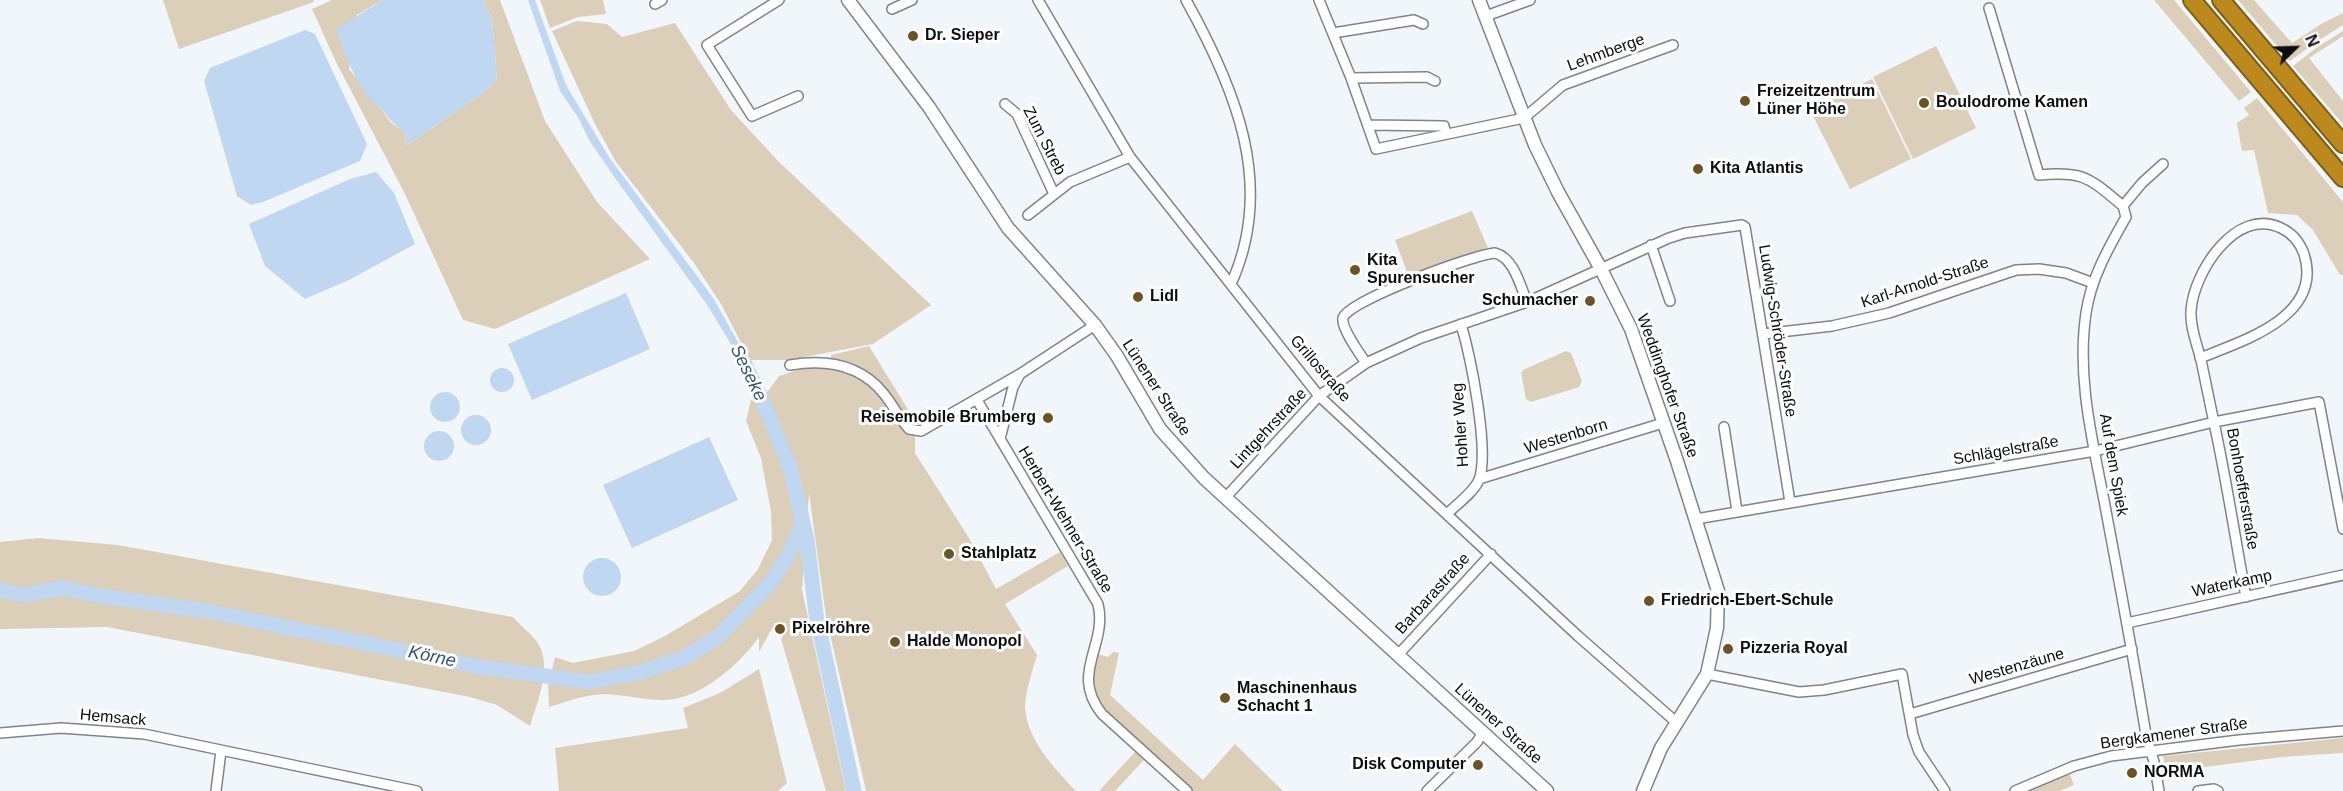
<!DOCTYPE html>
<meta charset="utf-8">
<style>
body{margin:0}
#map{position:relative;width:2343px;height:791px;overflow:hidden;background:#f1f6fb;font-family:Helvetica,sans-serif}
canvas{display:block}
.north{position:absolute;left:2265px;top:18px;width:60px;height:60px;-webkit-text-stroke:4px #fff;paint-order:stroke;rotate:67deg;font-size:16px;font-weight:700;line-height:24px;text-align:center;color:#0c0d0f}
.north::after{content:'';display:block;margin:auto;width:21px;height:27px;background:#0c0d0f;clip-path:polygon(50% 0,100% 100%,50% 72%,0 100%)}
</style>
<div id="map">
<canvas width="2343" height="791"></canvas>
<div class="north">N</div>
</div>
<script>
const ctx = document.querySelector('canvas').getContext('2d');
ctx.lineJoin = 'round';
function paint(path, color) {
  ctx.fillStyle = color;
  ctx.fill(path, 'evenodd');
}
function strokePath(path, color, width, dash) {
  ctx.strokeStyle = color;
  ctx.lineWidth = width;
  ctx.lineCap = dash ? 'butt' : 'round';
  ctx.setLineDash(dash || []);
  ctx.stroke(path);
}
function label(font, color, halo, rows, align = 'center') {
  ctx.font = font + ' Helvetica,sans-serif';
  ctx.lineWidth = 6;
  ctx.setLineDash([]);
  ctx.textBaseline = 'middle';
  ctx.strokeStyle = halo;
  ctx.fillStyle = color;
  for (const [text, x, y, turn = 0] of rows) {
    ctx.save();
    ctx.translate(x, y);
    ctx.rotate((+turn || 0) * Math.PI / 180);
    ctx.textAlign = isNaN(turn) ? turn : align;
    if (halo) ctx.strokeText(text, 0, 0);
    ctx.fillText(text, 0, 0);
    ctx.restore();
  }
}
const green = new Path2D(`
 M163 0H313L314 2 179 49Z
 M332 0H383L357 15 349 69 361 83 367 96 380 107 391 123 404 131 407 145 486 91 497 79 492 19 483 0H500L545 121 597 202 650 259 495 329 463 320 405 194 336 62 312 9Z
 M540 0H603L606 14 578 17 550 28Z
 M2154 0H2174L2251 92 2239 101Z
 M2238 0H2254L2292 43 2321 24 2343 13V25L2315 43 2290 61Z
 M577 21 607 24 622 37 675 23 731 110 778 161 931 305 873 344 788 360H750L721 304 694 263 616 162 595 124 552 31Z
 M2343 31V36L2309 58 2343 101V124L2293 66 2316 48Z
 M1936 46 1976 128 1913 159 1873 77Z
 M1872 79 1911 159 1850 189 1810 110Z
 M2257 98 2343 202V275H2340L2313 230 2297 215 2268 213 2254 150 2242 151 2237 123 2249 115 2244 108Z
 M1472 211 1488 248 1409 277 1395 240Z
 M869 346 915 421V453L969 538 996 589 1060 552 1068 566 1005 604 1037 655C1033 669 1025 693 1025 707 1027 740 1054 768 1076 791H866L826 617 809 493 802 590 846 791H826L781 639 787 630 786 623H775L759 652V637C739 665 699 701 662 700 639 700 616 692 593 695 578 697 563 703 549 707L548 686 555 657 573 663 634 651 665 636 740 591 758 569 772 540 771 512 761 458 746 421 751 400 768 391 779 376 804 368 831 367V355Z
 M1566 351 1571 353 1582 381 1579 387 1531 402 1526 399 1521 373 1523 370Z
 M38 538 118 545 513 617C521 626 533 635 539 645 552 668 537 703 530 726L497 705 470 697 107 627 0 629V542Z
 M1113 652 1119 653 1110 695 1203 780 1235 744 1283 791H1192L1104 710C1090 689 1091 678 1097 654L1108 657Z
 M759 669 787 783 778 791H559L555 748 688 728 683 708 720 693Z
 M2343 738V753L2282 757 2166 772 2163 756Z
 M1135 752 1144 760 1115 791H1099Z
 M2069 772 2074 785 2060 791H2028Z`);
const water = new Path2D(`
 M383 0H483L492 19 497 79 486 91 407 145 404 131C390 122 390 119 380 107 376 103 369 100 366 95 352 72 344 54 336 29Z
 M528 0H535L566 85 609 157 714 299 739 344 752 375 746 379 738 356 706 303 615 178 589 140 579 119 560 91Z
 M305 30 315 34 367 144 360 161 263 202 251 205 237 196 204 81 210 68Z
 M376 172 394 193 415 244 351 279 305 299 265 266 249 224 350 179Z
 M626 293 650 349 532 400 508 344Z
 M490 380a12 12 0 1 1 24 0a12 12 0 1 1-24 0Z
 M430 407a15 15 0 1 1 30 0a15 15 0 1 1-30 0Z
 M461 430a15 15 0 1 1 30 0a15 15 0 1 1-30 0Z
 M424 446a15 15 0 1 1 30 0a15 15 0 1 1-30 0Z
 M709 437 738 500 632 548 603 485Z
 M583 577a19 19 0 1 1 38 0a19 19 0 1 1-38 0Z`);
const river = new Path2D(`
 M742 358 770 418 791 471 807 540 816 614 854 791
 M0 590 24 595 62 588 101 596 207 611 480 667 589 682 641 672 684 658 718 637 772 581 789 554 802 524`);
const street = new Path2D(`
 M779 0 707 45 752 116 798 96
 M1038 0 1130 157 1319 396 1578 636 1676 722
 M1186 0C1235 88 1276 185 1231 284
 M1319 0 1351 78 1376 149 1524 118 1563 85 1673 45
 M655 4 662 0
 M1989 8 2039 175C2085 171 2089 178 2123 206
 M892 9 912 0
 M1486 16 1530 0
 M1333 33 1414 20 1423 24
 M1351 78 1427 77 1435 81
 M1005 104 1017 114 1054 194
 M1369 125 1444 126 1446 134
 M2123 206 2126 217C2109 247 2091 278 2086 313 2076 380 2094 446 2106 511 2120 586 2134 660 2146 735L2154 762 2159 791
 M2123 206 2142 183 2163 164
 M1028 215 1070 182 1130 157
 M1651 245 1670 301
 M1763 334 1832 326 1889 313 2016 270 2039 269 2066 273 2093 283
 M2200 358C2242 341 2324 317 2304 254 2300 243 2292 233 2281 228 2236 206 2193 273 2191 311 2190 328 2197 344 2201 360 2205 379 2209 399 2213 418 2226 477 2235 537 2246 597
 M1366 363C1360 354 1341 328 1343 318 1345 302 1475 254 1495 253 1514 258 1520 285 1527 302
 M790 365C826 359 860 364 884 394 893 405 899 418 909 429L921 431 1020 374 1095 325
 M977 400 1098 604C1108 646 1069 673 1102 714L1187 791
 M1724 427 1737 511
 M1000 439 1013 387 1020 374
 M1479 479 1663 423
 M1226 497 1319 396 1366 363 1421 338 1527 302 1669 238 1685 233 1742 225 1745 227 1790 502
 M1447 514C1457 504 1473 493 1479 480 1490 450 1470 355 1461 324
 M1696 519 2095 451 2214 422 2319 402 2343 529
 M2127 623 2343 575
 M1397 656 1491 554
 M1707 674 1799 692 1824 690 1902 674 1913 735 1919 752 1945 791
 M1910 714 2132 649
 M0 733 61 728 144 734 417 791
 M216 791 221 751
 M1427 791 1477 742 1483 732
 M2015 791 2074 766 2111 756 2239 740 2343 731
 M2198 791 2214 789 2218 791`);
const secondary = new Path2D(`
 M848 0 929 107 1008 228 1095 325 1117 356 1160 429 1204 478 1547 791
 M1479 0 1535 145 1558 192 1601 269 1631 329 1677 461 1718 591 1717 628 1707 674 1661 748 1643 791`);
const highway = new Path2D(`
 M2192 0 2343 178
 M2221 0 2343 144`);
const markers = [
 [913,36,6,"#6c5324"],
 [1745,101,6,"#6c5324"],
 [1924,103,6,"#6c5324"],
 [1698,169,6,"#6c5324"],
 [1355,270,6,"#6c5324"],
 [1138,297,6,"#6c5324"],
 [1590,301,6,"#6c5324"],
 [1048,418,6,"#6c5324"],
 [949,554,6,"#6c5324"],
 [1649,601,6,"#6c5324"],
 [780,629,6,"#6c5324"],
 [895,642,6,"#6c5324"],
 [1728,649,6,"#6c5324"],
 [1225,698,6,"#6c5324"],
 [1478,765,6,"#6c5324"],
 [2132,773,6,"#6c5324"]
];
const poiNames = [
 ["Dr. Sieper",925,36],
 ["Freizeitzentrum",1757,92],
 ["Lüner Höhe",1757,110],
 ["Boulodrome Kamen",1936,103],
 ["Kita Atlantis",1710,169],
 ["Kita",1367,261],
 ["Spurensucher",1367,279],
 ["Lidl",1150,297],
 ["Schumacher",1578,301,"right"],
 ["Reisemobile Brumberg",1036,418,"right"],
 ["Stahlplatz",961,554],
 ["Friedrich-Ebert-Schule",1661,601],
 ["Pixelröhre",792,629],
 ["Halde Monopol",907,642],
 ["Pizzeria Royal",1740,649],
 ["Maschinenhaus",1237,689],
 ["Schacht 1",1237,707],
 ["Disk Computer",1466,765,"right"],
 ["NORMA",2144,773]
];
const streetNames = [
 ["Lehmberge",1606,53,-20],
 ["Zum Streb",1044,141,63],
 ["Karl-Arnold-Straße",1925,283,-18],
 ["Ludwig-Schröder-Straße",1777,331,81],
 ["Grillostraße",1320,369,49],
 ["Weddinghofer Straße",1667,386,70],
 ["Lünener Straße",1156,388,57],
 ["Hohler Weg",1461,425,-94],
 ["Lintgehrstraße",1269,429,-47],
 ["Westenborn",1566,437,-17],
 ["Schlägelstraße",2006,451,-10],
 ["Auf dem Spiek",2113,465,80],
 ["Bonhoefferstraße",2242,489,80],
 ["Herbert-Wehner-Straße",1065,520,59],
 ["Waterkamp",2232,584,-12],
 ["Barbarastraße",1433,594,-48],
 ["Westenzäune",2017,667,-16],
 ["Hemsack",113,718,5],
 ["Lünener Straße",1498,724,42],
 ["Bergkamener Straße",2174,734,-8]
];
const waterNames = [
 ["Seseke",748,373,64],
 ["Körne",432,657,12]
];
paint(green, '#dccfba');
paint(water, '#bfd7f1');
strokePath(river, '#bfd7f1', 15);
strokePath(street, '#808489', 12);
strokePath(secondary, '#808489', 15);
strokePath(highway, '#7e5e17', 20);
strokePath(street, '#fff', 9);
strokePath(secondary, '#fff', 12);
strokePath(highway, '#bc891c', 16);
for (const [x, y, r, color] of markers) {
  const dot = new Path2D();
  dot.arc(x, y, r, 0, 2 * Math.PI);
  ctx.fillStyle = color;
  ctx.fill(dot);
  strokePath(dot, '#fff', 2);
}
label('bold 16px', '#0c0d0f', '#fff', poiNames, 'left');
label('16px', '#0c0d0f', '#fff', streetNames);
label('italic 18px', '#31547a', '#fff', waterNames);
</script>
